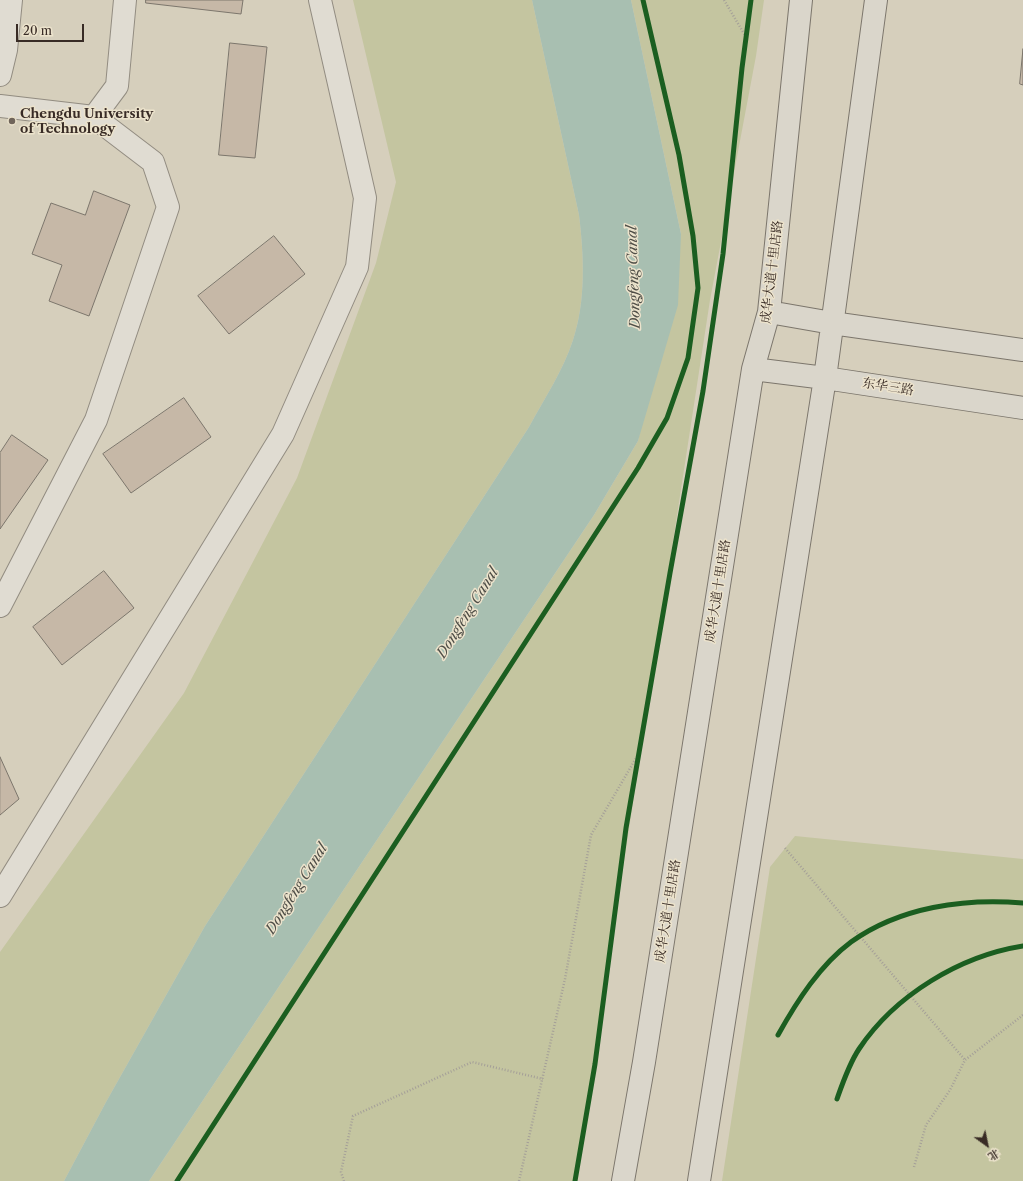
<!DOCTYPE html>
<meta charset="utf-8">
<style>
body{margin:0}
#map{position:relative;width:1023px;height:1181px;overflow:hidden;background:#d6cfbc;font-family:"Libre Caslon Text","Noto Serif SC",serif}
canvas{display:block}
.north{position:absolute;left:967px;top:1125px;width:40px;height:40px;-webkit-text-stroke:3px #ece3cc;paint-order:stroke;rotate:147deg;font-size:11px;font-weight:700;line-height:16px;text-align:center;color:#382b25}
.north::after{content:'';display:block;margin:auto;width:14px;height:18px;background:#382b25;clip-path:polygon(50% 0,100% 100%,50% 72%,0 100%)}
.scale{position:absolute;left:16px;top:24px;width:68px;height:18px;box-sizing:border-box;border:2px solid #382b25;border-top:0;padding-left:5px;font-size:12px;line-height:14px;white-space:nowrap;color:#382b25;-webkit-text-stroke:3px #ece3cc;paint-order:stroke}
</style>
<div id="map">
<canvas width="1023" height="1181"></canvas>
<div class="north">北</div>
<div class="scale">20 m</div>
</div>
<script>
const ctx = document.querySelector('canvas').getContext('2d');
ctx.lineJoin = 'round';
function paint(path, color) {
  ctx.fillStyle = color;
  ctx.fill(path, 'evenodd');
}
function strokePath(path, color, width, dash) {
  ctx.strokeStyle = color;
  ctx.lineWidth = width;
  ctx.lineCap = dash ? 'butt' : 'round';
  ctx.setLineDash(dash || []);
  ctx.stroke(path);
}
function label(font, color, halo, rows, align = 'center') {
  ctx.font = font + ' "Libre Caslon Text","Noto Serif SC",serif';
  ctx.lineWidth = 3;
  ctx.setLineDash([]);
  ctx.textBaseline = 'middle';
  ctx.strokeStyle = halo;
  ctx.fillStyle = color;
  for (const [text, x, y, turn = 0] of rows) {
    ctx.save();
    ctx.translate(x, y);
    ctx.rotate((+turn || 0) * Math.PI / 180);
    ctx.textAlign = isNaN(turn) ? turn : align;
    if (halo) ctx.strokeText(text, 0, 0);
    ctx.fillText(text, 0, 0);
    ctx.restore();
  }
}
const green = new Path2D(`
 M353 0H532L579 215C584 256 586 301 573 340 563 371 544 399 529 427L205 926 106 1102 64 1181H0V952L184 693 297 478 376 263 396 182Z
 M631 0H764L756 56 710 300 575 1181H149L594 515 638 441 681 234Z
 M795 836 1023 859V1181H722L770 867Z`);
const water = new Path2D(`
 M532 0H631L681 234 678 305 638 441 594 515 149 1181H64L106 1102 205 926 529 427C544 399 563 371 573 340 586 301 584 256 579 215Z`);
const building = new Path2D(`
 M146 0H243L241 14 146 3Z
 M230 43 267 47 255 158 219 155Z
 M1023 49V85L1020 84Z
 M94 191 130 205 89 316 49 301 62 265 32 254 51 203 85 215Z
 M274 236 305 274 229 334 198 296Z
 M184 398 211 437 131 493 103 454Z
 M12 435 48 460 0 529V453Z
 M104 571 134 608 62 665 33 627Z
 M0 757 19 799 0 815Z`);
const path = new Path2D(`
 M724 0 746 37
 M785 848 965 1060
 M914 1167 926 1125 950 1090 965 1060 1023 1015
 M344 1181 341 1172 353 1116 472 1062 543 1079
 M519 1181 565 979 591 835 639 753`);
const minor = new Path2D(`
 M0 75 6 50 11 0
 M0 106 94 117
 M0 606 96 420 168 207 153 162 94 117 117 86 125 0
 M0 896 283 434 357 267 365 198 320 0`);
const major = new Path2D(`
 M769 312 832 323 1023 350
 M753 369 825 378 1023 408
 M623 1181 644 1062 753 369 769 312 801 0
 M699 1181 825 378 876 0`);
const cycleway = new Path2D(`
 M778 1035C797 1001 820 965 851 942 900 907 964 898 1023 903
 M837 1099C843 1082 849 1064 859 1049 895 995 960 956 1023 946
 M177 1181 638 468 667 418 688 358 698 288 693 236 679 155 643 0
 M575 1181 595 1064 626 828 670 573 703 391 723 254 742 68 751 0`);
const markers = [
 [12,121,4,"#6f645a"]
];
const poiNames = [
 ["Chengdu University",20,114],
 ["of Technology",20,129]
];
const streetNames = [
 ["成华大道十里店路",772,272,-83],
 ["东华三路",888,387,9],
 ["成华大道十里店路",718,591,-81],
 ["成华大道十里店路",668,911,-81]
];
const waterNames = [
 ["Dongfeng Canal",634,277,-92],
 ["Dongfeng Canal",468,613,-58],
 ["Dongfeng Canal",297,889,-58]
];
paint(green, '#c4c5a0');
paint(water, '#a8bfb1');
paint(building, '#c6b8a7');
strokePath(building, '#7c766c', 1);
strokePath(minor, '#928c81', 24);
strokePath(major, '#7c766c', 24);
strokePath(path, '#a49f98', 2.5, [1, 2]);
strokePath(minor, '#e0dcd2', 22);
strokePath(major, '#dad6cb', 22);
strokePath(cycleway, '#1b5e20', 5);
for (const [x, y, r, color] of markers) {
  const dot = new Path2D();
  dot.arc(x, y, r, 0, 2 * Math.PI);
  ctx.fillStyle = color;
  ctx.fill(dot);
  strokePath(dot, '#ece3cc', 1.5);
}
label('bold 13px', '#382b25', '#ece3cc', poiNames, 'left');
label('13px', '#382b25', '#ece3cc', streetNames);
label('italic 14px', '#4f4e47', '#ece3cc', waterNames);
</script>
